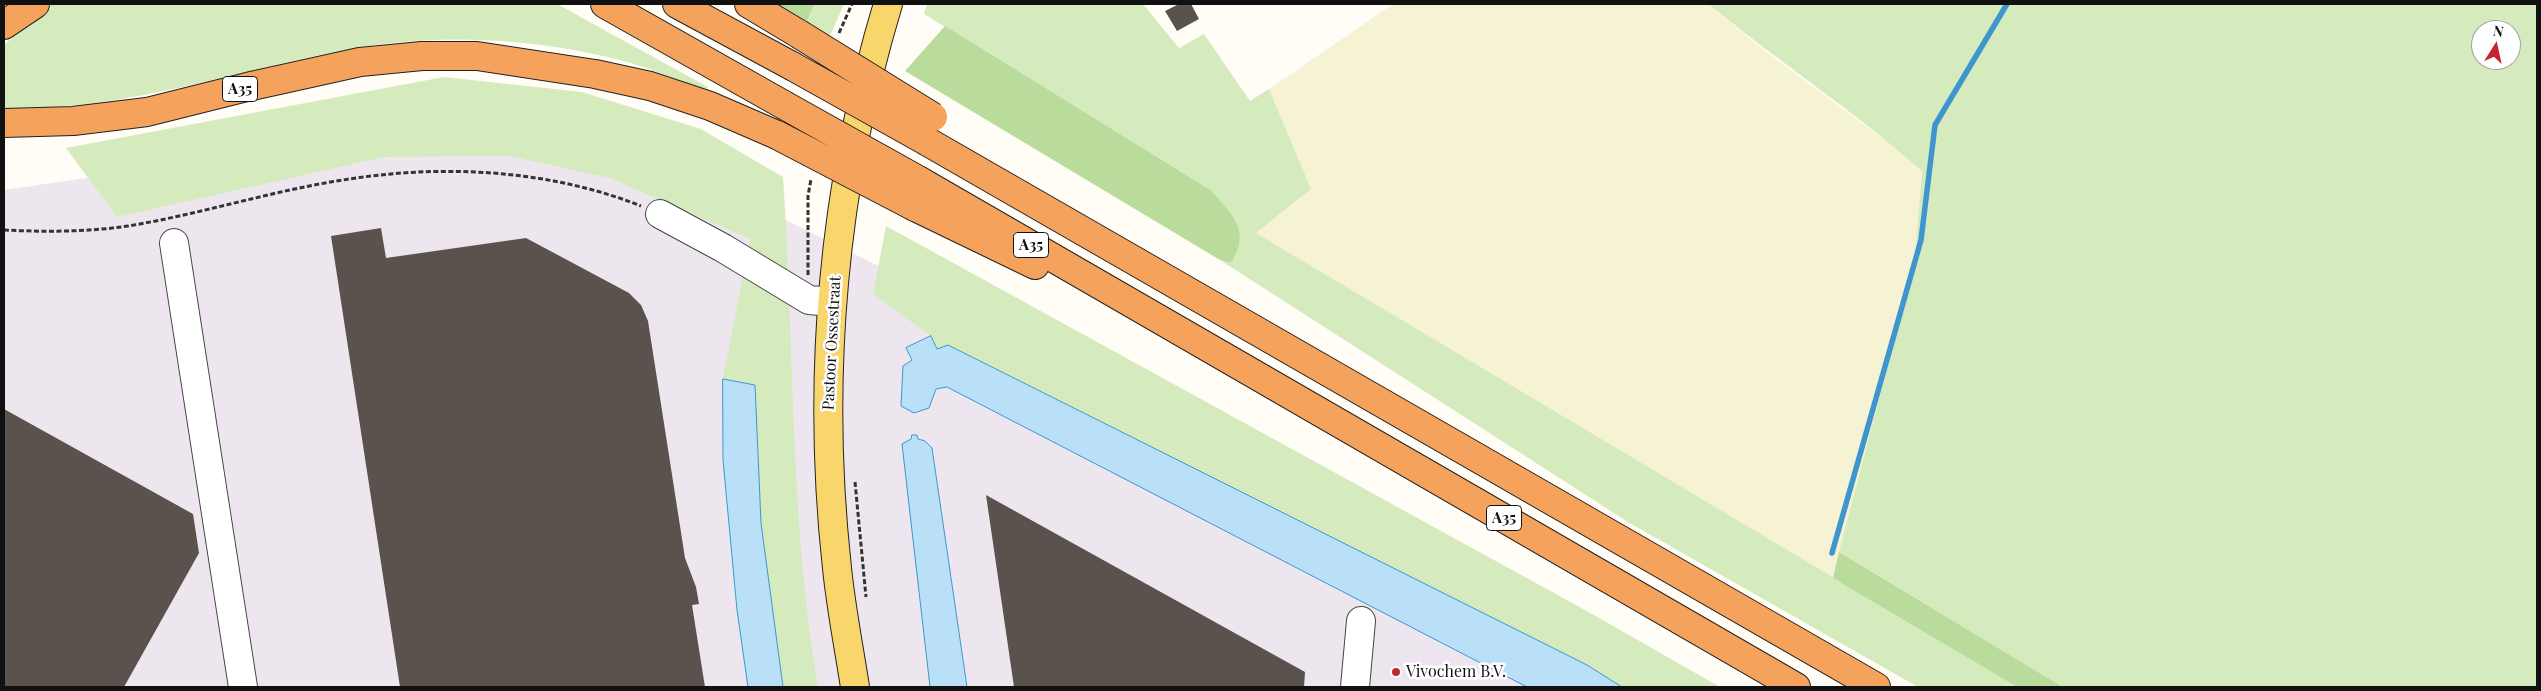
<!DOCTYPE html>
<style>
body{margin:0}
#map{position:relative;width:2541px;height:691px;overflow:hidden;background:#fffdf5;font-family:"Playfair Display",serif}
canvas{display:block}
.frame{position:absolute;inset:0;border:5px solid #111;pointer-events:none}
.north{position:absolute;left:2471px;top:20px;width:50px;height:50px;box-sizing:border-box;background:#fff;border:1px solid #a0a0a0;border-radius:50%;rotate:10deg;font-size:14px;font-weight:700;line-height:20px;text-align:center;color:#111}
.north::after{content:'';display:block;margin:auto;width:18px;height:22px;background:#c4262e;clip-path:polygon(50% 0,100% 100%,50% 72%,0 100%)}
</style>
<div id="map">
<canvas width="2541" height="691"></canvas>
<div class="frame"></div>
<div class="north">N</div>
</div>
<script>
const ctx = document.querySelector('canvas').getContext('2d');
ctx.lineJoin = 'round';
function paint(path, color) {
  ctx.fillStyle = color;
  ctx.fill(path, 'evenodd');
}
function strokePath(path, color, width, dash) {
  ctx.strokeStyle = color;
  ctx.lineWidth = width;
  ctx.lineCap = dash ? 'butt' : 'round';
  ctx.setLineDash(dash || []);
  ctx.stroke(path);
}
function label(font, color, halo, rows, align = 'center') {
  ctx.font = font + ' "Playfair Display",serif';
  ctx.lineWidth = 5;
  ctx.setLineDash([]);
  ctx.textBaseline = 'middle';
  ctx.strokeStyle = halo;
  ctx.fillStyle = color;
  for (const [text, x, y, turn = 0] of rows) {
    ctx.save();
    ctx.translate(x, y);
    ctx.rotate((+turn || 0) * Math.PI / 180);
    ctx.textAlign = isNaN(turn) ? turn : align;
    if (halo) ctx.strokeText(text, 0, 0);
    ctx.fillText(text, 0, 0);
    ctx.restore();
  }
}
const industrial = new Path2D(`
 M373 132 672 164 887 270 1641 687H4V190L182 164Z`);
const farmland = new Path2D(`
 M1393 4H1708L1765 51 1898 150 1922 171 1914 266 1833 578 1256 233 1311 189 1269 89Z`);
const green = new Path2D(`
 M52 4H557L708 87 705 90C681 81 656 71 631 63 538 38 440 32 346 50 232 71 121 112 4 108V44L34 23Z
 M814 4H844L829 38 806 24Z
 M927 4H1143L1179 48 1204 34 1250 101 1269 89 1311 189 1256 233 2017 687H1918L1628 522 1220 260 1231 263C1252 231 1231 215 1212 191L924 14Z
 M1708 4H2537V687H2063L1839 552 1914 266 1922 171C1854 111 1778 61 1708 4ZM2481 30H2511V60H2481Z
 M444 77 582 92 701 129 783 177C795 349 789 516 818 687H783L761 523 755 385 723 379 750 239 610 178 509 156 384 157 117 217 66 148Z
 M886 226 1594 615 1720 687H1622L1587 665 948 345 937 349 931 336 873 294Z`);
const forest = new Path2D(`
 M773 4H814L806 24Z
 M945 26 1212 191C1232 215 1252 231 1231 263L1220 260 905 71Z
 M1839 552 2063 687H2017L1833 578Z`);
const water = new Path2D(`
 M931 336 937 349 948 345 1587 665 1622 687H1527L947 387 936 389 929 408 914 413 901 406 903 366 912 360 906 348Z
 M723 379 755 385 761 523 783 687H748L737 610 723 460Z
 M912 435H917L918 439 925 441 932 448 967 687H930L902 444 911 439Z`);
const stream = new Path2D(`
 M1832 553 1921 240 1935 125 2007 4`);
const building = new Path2D(`
 M1179 4H1191L1199 19 1177 31 1165 11Z
 M381 228 386 258 526 238 629 293 641 305 648 321 685 558 696 587 699 604 692 605 705 687H400L331 236Z
 M4 409 193 514 199 553 124 687H4Z
 M986 495 1305 672 1304 687H1014Z`);
const path = new Path2D(`
 M839 33 852 4
 M4 230C44 232 88 232 128 226 201 214 271 191 343 180 440 164 548 169 641 206
 M808 275V196L811 179
 M855 482 866 597`);
const minor = new Path2D(`
 M660 214 723 248 809 300 832 302
 M174 243 243 687
 M1355 687 1361 621`);
const major = new Path2D(`
 M855 687C849 648 841 608 837 568 816 378 833 186 888 4`);
const highway = new Path2D(`
 M605 4 784 105
 M677 4 792 66
 M749 4 799 34
 M4 25 35 4
 M4 123 73 121 147 112 247 87 360 62 422 56H477L595 74 650 86 710 106 777 135
 M928 142 1876 687
 M920 181 1796 687
 M915 207 1035 265`);
const highwayBridge = new Path2D(`
 M799 34 933 117
 M792 66 928 142
 M784 105 920 181
 M777 135 915 207`);
const markers = [
 [1396,672,5,"#c4262e"]
];
const shields = [
 [240,89,35],
 [1031,245,35],
 [1504,518,35]
];
const shieldNames = [
 ["A35",240,89],
 ["A35",1031,245],
 ["A35",1504,518]
];
const streetNames = [
 ["Pastoor Ossestraat",832,343,-87]
];
const poiNames = [
 ["Vivochem B.V.",1406,672]
];
paint(industrial, '#eee6ef');
paint(farmland, '#f6f3d4');
paint(green, '#d5ebbd');
paint(forest, '#b9dc9c');
paint(water, '#b9e0f7');
strokePath(water, '#3f96cf', 1);
strokePath(stream, '#3f96cf', 5.5);
paint(building, '#5a524d');
strokePath(minor, '#444', 30);
strokePath(major, '#222', 30);
strokePath(highway, '#222', 30);
strokePath(path, '#333', 3, [5, 2.5]);
strokePath(minor, '#fff', 28);
strokePath(major, '#f9d66b', 28);
strokePath(highway, '#f5a25d', 28);
strokePath(highwayBridge, '#222', 30, []);
strokePath(highwayBridge, '#f5a25d', 28);
for (const [x, y, r, color] of markers) {
  const dot = new Path2D();
  dot.arc(x, y, r, 0, 2 * Math.PI);
  ctx.fillStyle = color;
  ctx.fill(dot);
  strokePath(dot, '#fff', 2);
}
for (const [x, y, w] of shields) {
  const box = new Path2D();
  box.roundRect(x - w / 2, y - 12.5, w, 25, 4);
  ctx.fillStyle = '#fff';
  ctx.fill(box);
  strokePath(box, '#111', 1);
}
label('bold 15px', '#111', null, shieldNames);
label('16px', '#111', '#fff', streetNames);
label('16px', '#111', '#fff', poiNames, 'left');
</script>
